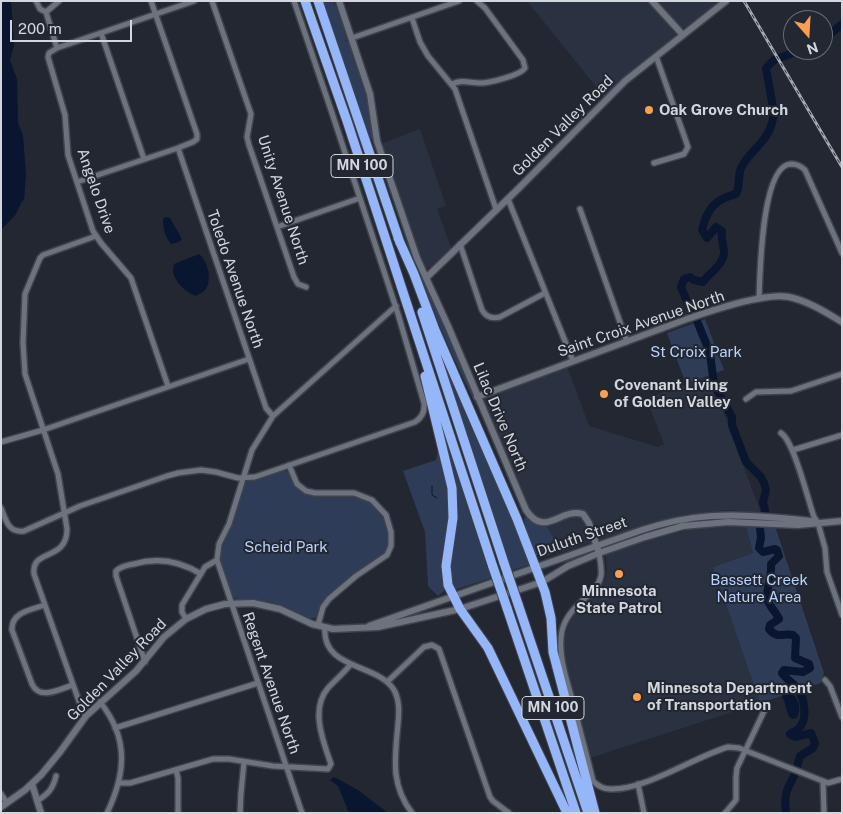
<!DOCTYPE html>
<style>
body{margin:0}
#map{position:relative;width:843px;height:814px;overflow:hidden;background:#222731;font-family:"Public Sans",sans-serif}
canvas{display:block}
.frame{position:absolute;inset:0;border:2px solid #d3d6dd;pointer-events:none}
.north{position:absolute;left:783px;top:10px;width:50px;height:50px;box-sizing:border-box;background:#222731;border:1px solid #696d76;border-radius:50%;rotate:161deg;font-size:14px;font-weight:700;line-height:20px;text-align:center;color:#d3d6dd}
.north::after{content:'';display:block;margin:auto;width:18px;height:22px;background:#fa9f4f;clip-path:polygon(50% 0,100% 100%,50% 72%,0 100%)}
.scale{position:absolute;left:10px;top:20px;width:122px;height:22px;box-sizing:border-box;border:2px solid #d3d6dd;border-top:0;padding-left:6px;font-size:15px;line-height:18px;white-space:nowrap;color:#d3d6dd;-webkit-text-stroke:4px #222731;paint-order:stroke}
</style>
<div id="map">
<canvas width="843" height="814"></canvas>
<div class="frame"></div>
<div class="north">N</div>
<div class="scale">200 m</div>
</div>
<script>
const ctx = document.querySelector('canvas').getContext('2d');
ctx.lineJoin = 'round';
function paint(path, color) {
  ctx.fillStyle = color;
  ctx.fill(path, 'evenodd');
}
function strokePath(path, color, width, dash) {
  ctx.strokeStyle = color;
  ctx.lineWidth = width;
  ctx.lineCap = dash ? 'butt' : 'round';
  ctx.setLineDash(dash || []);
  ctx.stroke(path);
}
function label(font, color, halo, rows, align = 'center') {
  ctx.font = font + ' "Public Sans",sans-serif';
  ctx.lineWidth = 4;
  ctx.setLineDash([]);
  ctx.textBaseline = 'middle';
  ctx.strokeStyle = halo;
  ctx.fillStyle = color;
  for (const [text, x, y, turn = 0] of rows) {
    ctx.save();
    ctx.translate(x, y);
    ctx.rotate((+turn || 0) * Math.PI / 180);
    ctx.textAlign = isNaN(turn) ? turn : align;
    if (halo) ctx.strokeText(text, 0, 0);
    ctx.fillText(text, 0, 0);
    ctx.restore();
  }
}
const built = new Path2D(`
 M527 1H647L676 34 674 39 639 66 605 98Z
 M657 1H723L685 28 681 27Z
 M420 129 446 206 437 209 452 250 432 267 428 268 422 265 381 144Z
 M567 366 589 426 658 447 664 444 646 398 710 376 761 513 727 510 657 521 562 552 543 520 536 517 528 507 483 400 486 397Z
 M745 523 753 553 713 567 760 703 590 758 565 660 564 642 567 627 571 618 578 609 602 585 606 577 607 569 606 554 666 533 695 527Z`);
const green = new Path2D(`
 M323 1H335L334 5H336L348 40 345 41 346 42 348 40 367 97 373 139 370 140Z
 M418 267 447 330 477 405H476C454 360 434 315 416 268Z
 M705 319 724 370 686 384 667 333Z
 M442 352 531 564 528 565 512 570 440 353Z
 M442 428 491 578 457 589H454L450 568 454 527Z
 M439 444 451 493 445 590 438 596 428 586 425 532 403 471 436 460Z
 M284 470 289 473 295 486 306 494 351 495 368 501 384 517 387 526 389 546 385 552 357 572 326 599 317 617C307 622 293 610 284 606 267 599 250 601 232 598L220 559V552L229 531 245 484 248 480Z
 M527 517 538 525H546L562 551 546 556 536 555 527 536 524 518Z
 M745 523 775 526 824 673 821 683 760 703 713 567 753 553Z`);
const water = new Path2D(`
 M1 1H11L14 45 10 60 17 79 18 123 23 135 26 175 24 200 22 201 16 214 1 230Z
 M165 217 170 218 182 239 179 242 171 244C165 237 163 229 163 219Z
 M199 254C208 261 212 279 206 289 204 292 199 294 196 296 184 292 169 277 174 264Z
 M784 691C797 692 803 707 797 718L792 719C785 714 787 704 782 697Z
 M334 777 358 790 388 813H349L338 786 330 780Z`);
const stream = new Path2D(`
 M432 486V495L437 498`);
const river = new Path2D(`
 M823 40 842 24
 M692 313 681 287 684 279 690 277 694 280 703 282C710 272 725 264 724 251 723 244 721 239 722 231L716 227 707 238 702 230C707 209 715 199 736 194 741 184 737 178 741 168 752 146 770 144 774 113L766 68 774 60 801 50
 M697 321 710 353 714 385 732 417V425L746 462 761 477 764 483 766 490 763 502 765 510
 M760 528 761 538 759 548 763 552 775 549 777 550 779 556 771 564C772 576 767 586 767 597 767 605 776 611 779 619L770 625 769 629C777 639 783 633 793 635L796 638 795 658 809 664 810 668 803 672 784 670 782 673C786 679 792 682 796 687 805 697 809 721 797 730 794 732 792 732 790 734L795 737 811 733 815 743 813 748 800 756 797 767
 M786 813C784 795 786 791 794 776`);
const minor = new Path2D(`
 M36 1 40 9 46 12
 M212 1 251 114 247 137 249 145 294 277 298 284 306 287
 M46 12 57 48
 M46 12 59 1
 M412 18 420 42 428 56 455 89 496 209
 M101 33 144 159
 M352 38 459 1
 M452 84C462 79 470 83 480 83 490 83 521 75 525 68L523 60 485 8 477 1
 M178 148 266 408 273 416
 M654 163 684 154 688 147 656 56
 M77 182 178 148 193 142 197 139V134L151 1
 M508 199 573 361
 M580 209 627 342
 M277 227 360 198
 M460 244 482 310C486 317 492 319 500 317L545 293
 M759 299C760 276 761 165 791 164 797 164 801 166 805 170L842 253
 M168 386 131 278 101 243 93 231 68 155 65 115 48 57 49 53 57 48 194 1
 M746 399 756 392 791 391 842 374
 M781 433C794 441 808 500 814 517L818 523 825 548 827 572 842 615
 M1 442 43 430 249 359
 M793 450 842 435
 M289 465 297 484 306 491 315 493H354L372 500 386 515 391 532V546L387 555 356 576 329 599 323 607 318 625
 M1 508C6 520 8 533 24 531L80 506 167 476 178 473 201 470 216 472 238 478 255 477 415 422C423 417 425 411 424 403L398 314 332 113 294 1
 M599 553C600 560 602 568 601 576 597 596 568 604 562 631 557 656 568 683 574 706 580 731 587 756 593 781 598 786 603 789 610 789 644 791 694 757 728 747L739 748 828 783 842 779
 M217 560 302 813
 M45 605C31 610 11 612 12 630L32 684C40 701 60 689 73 685
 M186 619 182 612V605L205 567 217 560 219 544 229 524 252 450 273 416 396 306
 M325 627C321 670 378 663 394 690 400 701 399 713 398 724 395 758 390 784 412 813
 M145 662 116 576V571C120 567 127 565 134 564 158 557 180 561 201 574
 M825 680 830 686 842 717
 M387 682 424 647 432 645 439 649 490 797 493 801 509 813
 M100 702C129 738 126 773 107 813
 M86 716 81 707 34 574C31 548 67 562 67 529L58 474 25 374 23 343 25 294 40 258 43 255 96 236
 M115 728 258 683
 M176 770 178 778V813
 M823 781 824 813
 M119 783H130L213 759H229L273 766 328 769 331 764C323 741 310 709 328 688 335 680 343 674 350 665
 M638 784 644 813
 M1 794 7 803
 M37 801C48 794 53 789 56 776
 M240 813 241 793 244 762
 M725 813 736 800V777L737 768 766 707`);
const tertiary = new Path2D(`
 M339 1 370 94 377 141 417 258 448 326 526 510C545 539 561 507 583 514L589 523 599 553
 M652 1 683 35
 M426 278 519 188 625 81 726 1
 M477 397 687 319C711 311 765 292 789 297 808 301 825 312 842 322
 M369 626 642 530C690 514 730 513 780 518 791 519 803 519 815 522
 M32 784 41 813
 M1 807 25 790 41 775 60 752 86 716 136 671 164 637 186 619 206 609 225 604 253 603 280 609 312 624 333 629 378 627 460 609 542 582 568 566 599 553 645 537 683 526 728 522 798 525 842 521`);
const motorway = new Path2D(`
 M305 1 347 121 493 567
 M318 1 400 243
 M398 238 414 274 435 330 517 519 545 592 551 618 553 652 595 813
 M422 312 504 563
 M425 376 452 488 453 518 446 566 448 585 460 609 488 648 567 813
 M518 604 588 813
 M507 608 576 813`);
const rail = new Path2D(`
 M744 1 842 167`);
const motorwayBridge = new Path2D(`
 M504 563 518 604
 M493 567 507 608`);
const markers = [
 [649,110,5,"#fa9f4f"],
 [604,394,5,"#fa9f4f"],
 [619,574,5,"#fa9f4f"],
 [637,697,5,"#fa9f4f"]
];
const shields = [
 [362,166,62],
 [553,708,62]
];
const shieldNames = [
 ["MN 100",362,166],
 ["MN 100",553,708]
];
const poiNames = [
 ["Oak Grove Church",659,110],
 ["Covenant Living",614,385],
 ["of Golden Valley",614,402],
 ["Minnesota",619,591,"center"],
 ["State Patrol",619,608,"center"],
 ["Minnesota Department",647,688],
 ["of Transportation",647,705]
];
const streetNames = [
 ["Golden Valley Road",563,126,-45],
 ["Angelo Drive",96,191,71],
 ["Unity Avenue North",283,200,72],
 ["Toledo Avenue North",235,279,71],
 ["Saint Croix Avenue North",641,324,-19],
 ["Lilac Drive North",500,417,67],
 ["Duluth Street",582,537,-19],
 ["Golden Valley Road",117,670,-46],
 ["Regent Avenue North",271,683,71]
];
const parkNames = [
 ["St Croix Park",696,352],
 ["Scheid Park",286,547],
 ["Bassett Creek",759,580],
 ["Nature Area",759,597]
];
paint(built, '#2a3140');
paint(green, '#2e3c58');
paint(water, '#0a1630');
strokePath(stream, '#0a1630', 1);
strokePath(river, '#0a1630', 8);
strokePath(minor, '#40434c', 8);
strokePath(tertiary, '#40434c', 9);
strokePath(motorway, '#40434c', 11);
strokePath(minor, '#6d737e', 5);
strokePath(tertiary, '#6d737e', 6);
strokePath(motorway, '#95b6f8', 9);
strokePath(rail, '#a5a9b0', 3);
strokePath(rail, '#222731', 1, [4]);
strokePath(motorwayBridge, '#40434c', 11, []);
strokePath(motorwayBridge, '#95b6f8', 9);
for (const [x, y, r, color] of markers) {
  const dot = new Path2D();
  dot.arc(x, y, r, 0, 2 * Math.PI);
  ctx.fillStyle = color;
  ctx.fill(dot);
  strokePath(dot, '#222731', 2);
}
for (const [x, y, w] of shields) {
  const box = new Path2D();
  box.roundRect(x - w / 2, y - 11.5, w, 23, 4);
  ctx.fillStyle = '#222731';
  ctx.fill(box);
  strokePath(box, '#d3d6dd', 1);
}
label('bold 14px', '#d3d6dd', null, shieldNames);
label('bold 15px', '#d3d6dd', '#222731', poiNames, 'left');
label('15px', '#d3d6dd', '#222731', streetNames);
label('15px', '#bbd2fe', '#222731', parkNames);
</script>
